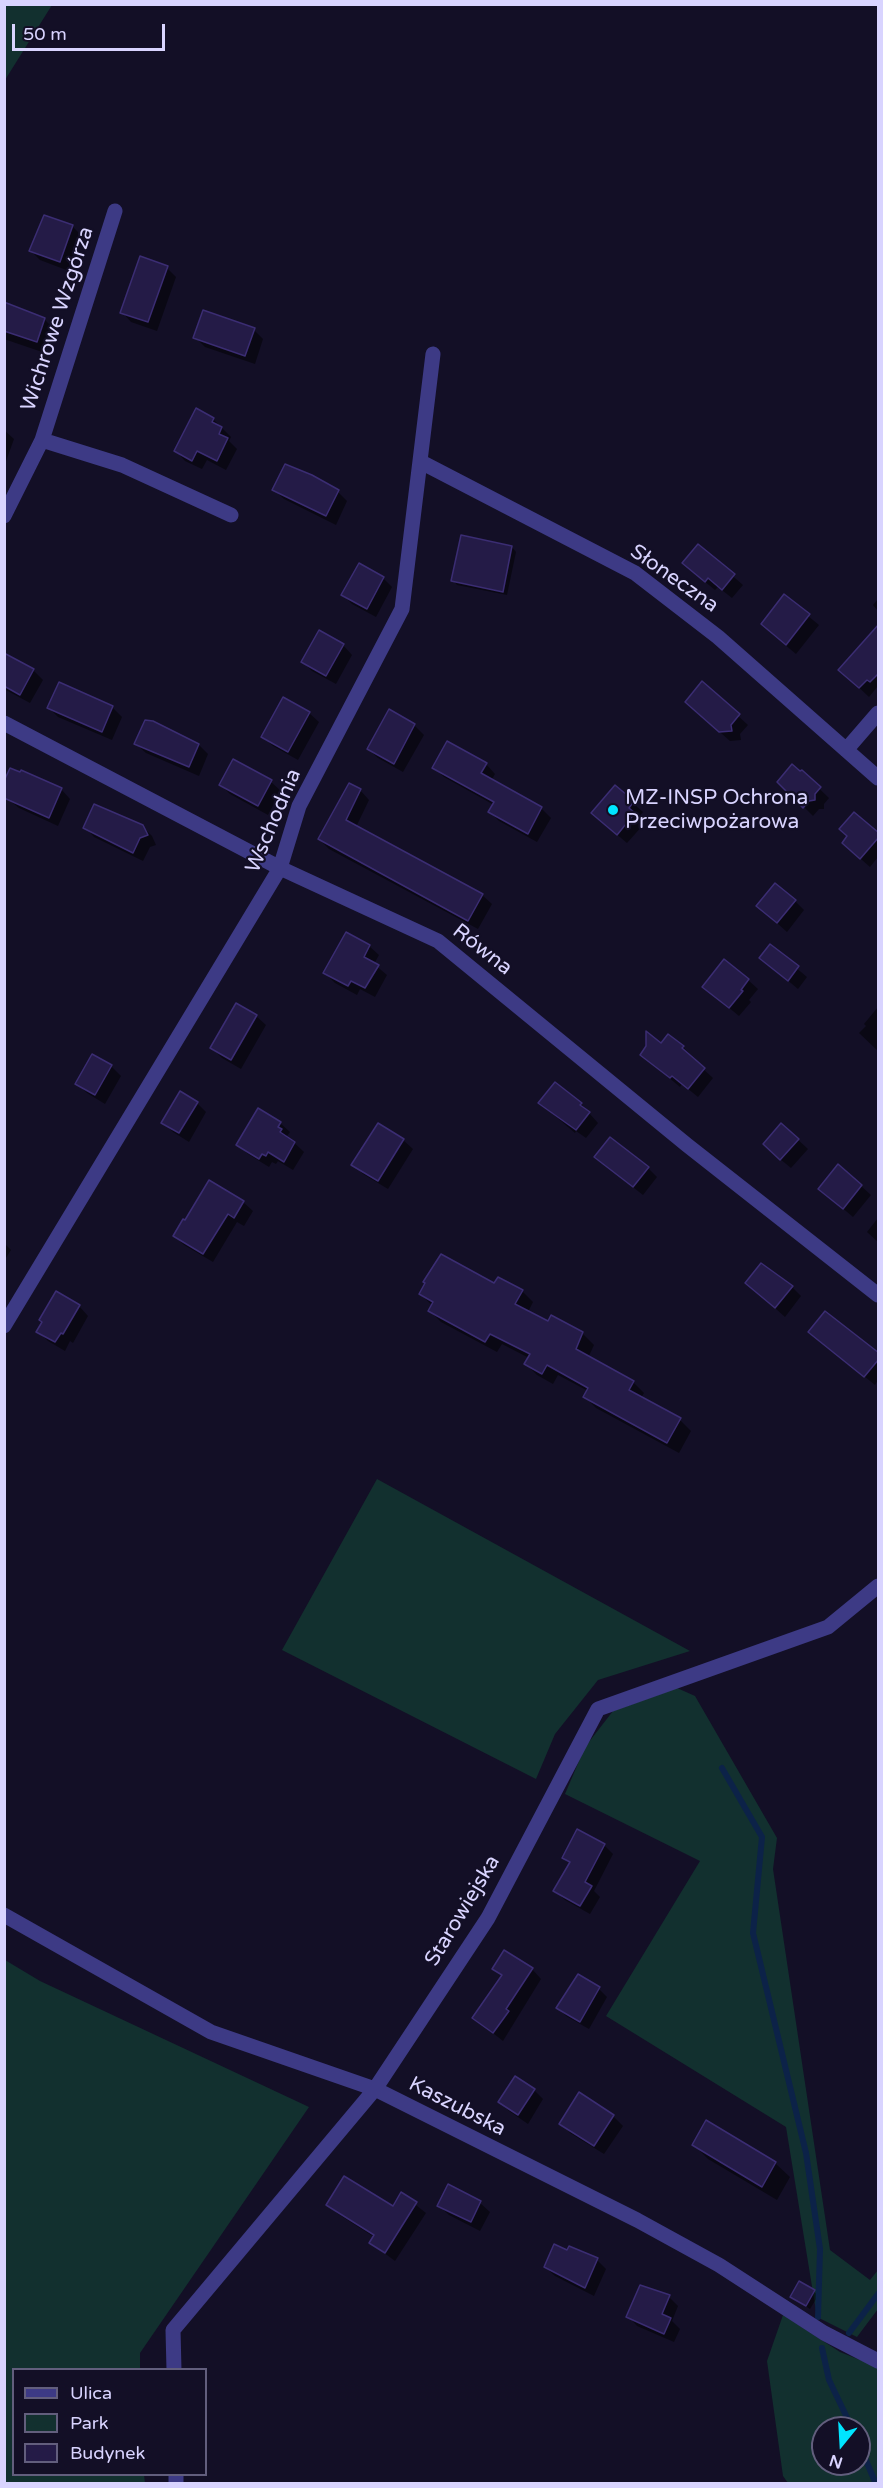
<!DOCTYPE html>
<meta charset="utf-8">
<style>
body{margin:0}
#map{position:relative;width:883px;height:2488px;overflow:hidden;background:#130f26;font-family:"Varela Round",sans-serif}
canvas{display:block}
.frame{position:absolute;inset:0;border:6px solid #d9d4ff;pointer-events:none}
.legend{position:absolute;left:12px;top:2368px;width:195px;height:108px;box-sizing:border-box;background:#130f26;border:2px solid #625e7d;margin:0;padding:8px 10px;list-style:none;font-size:18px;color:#d9d4ff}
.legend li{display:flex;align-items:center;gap:12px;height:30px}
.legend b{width:30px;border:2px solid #625e7d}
.north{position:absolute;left:811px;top:2416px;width:60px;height:60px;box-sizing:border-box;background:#130f26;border:2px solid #625e7d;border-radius:50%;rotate:198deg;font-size:16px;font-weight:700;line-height:24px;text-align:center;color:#d9d4ff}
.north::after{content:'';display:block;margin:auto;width:21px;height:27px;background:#00e5ff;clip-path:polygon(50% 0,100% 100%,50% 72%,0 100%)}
.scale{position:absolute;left:12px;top:24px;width:153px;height:27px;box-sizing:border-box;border:3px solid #d9d4ff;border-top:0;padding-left:8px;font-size:18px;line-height:21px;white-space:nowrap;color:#d9d4ff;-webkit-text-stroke:4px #130f26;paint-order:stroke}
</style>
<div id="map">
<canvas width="883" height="2488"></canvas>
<div class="frame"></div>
<ul class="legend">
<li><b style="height:8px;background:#3d3a85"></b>Ulica</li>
<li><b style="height:16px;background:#12302f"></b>Park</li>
<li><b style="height:16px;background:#241b47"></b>Budynek</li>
</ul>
<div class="north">N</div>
<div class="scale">50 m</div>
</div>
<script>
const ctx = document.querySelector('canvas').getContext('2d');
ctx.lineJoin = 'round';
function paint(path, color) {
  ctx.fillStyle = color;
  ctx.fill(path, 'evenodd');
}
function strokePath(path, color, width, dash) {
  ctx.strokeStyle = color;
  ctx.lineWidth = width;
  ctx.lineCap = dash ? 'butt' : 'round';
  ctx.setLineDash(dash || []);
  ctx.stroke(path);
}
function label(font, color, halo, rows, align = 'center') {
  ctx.font = font + ' "Varela Round",sans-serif';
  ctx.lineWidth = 4.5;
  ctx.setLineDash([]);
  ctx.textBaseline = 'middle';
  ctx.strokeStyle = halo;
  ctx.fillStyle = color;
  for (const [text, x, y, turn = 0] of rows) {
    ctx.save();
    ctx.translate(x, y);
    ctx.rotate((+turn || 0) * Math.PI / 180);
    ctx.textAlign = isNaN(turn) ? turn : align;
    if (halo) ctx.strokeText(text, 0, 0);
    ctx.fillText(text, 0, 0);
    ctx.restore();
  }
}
const green = new Path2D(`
 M5 4 52 5 5 80 4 5Z
 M377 1479 690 1651 598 1680 555 1734 536 1779 282 1650Z
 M677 1688 695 1696 777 1838 773 1869 830 2250 870 2280 878 2270V2309L857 2337 817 2317 786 2127 606 2016 700 1861 565 1794 585 1747 613 1711Z
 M5 1960 40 1981 309 2107 140 2353V2369L14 2370V2474L144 2475 145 2483H5Z
 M783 2315 840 2352 878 2367V2483H788L783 2476 767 2361ZM823 2428H859V2464H823Z`);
const shadow = new Path2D(`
 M72 226 82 236 69 271 40 260 31 251Z
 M167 268 176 277 157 331 131 322 122 312Z
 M4 304 44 319 54 329 45 353 4 339Z
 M254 330 263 339 255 364 205 347 195 337Z
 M213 419 231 437 229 441 237 449 226 470 207 460 202 469 185 461 176 451Z
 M4 430 14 439 5 464H4Z
 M274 490 338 492 347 501 336 525 284 499Z
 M698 546 743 585 732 598 718 587 715 590 693 572Z
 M512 547 516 552 507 595 457 585 453 580Z
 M383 578 392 587 376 617 352 604 343 595Z
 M785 597 819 625 796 654 772 634Z
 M878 599V611L873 605Z
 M878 627V686L869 697 850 679Z
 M343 645 352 655 336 684 312 671 303 662Z
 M4 655 33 670 43 680 30 703 4 689Z
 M702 683 748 725 740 734 741 740 730 741 696 711Z
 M60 684 112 707 122 717 112 740 58 717 49 708Z
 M389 711 414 725 424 735 403 772 378 758 368 749Z
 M309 713 319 722 298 760 273 746 263 737Z
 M136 744 199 745 208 754 199 776 146 753Z
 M234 761 271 782 281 791 268 815 230 794 221 785Z
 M486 764 495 774 491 781 541 808 551 818 537 842 499 821 490 812 494 805 444 777 434 768Z
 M802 772 829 798 824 804V809H819L813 816 779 782Z
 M615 787 643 812 638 818 644 824 627 843 602 822Z
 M61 789 70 799 58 826 19 808 4 796Z
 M360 790 369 800 356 827 482 895 492 904 478 929 329 849 319 839Z
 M142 826 152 836 156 845 150 847 143 861 94 837 85 827Z
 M878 835V857L870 867 853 852Z
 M795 901 804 910 787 932 758 906Z
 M369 946 379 955 374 964 387 975 375 997 360 989 357 995 335 983 325 973Z
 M770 946 807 977 798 989 761 958Z
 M748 980 758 989 749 1000 751 1002 739 1016 704 987Z
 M878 1007V1051L859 1033 866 1026 864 1024Z
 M256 1016 266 1025 241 1069 222 1058 212 1048Z
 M683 1047 692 1056 691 1058 713 1078 698 1097 682 1084 680 1087 642 1055Z
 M111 1066 121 1076 105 1104 87 1093 77 1084Z
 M197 1103 206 1112 189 1142 173 1132 163 1122Z
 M540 1103 581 1104 598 1123 586 1138 576 1131 575 1133Z
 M280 1123 290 1132 287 1136 304 1152 293 1170 278 1161 276 1164 272 1162 269 1167 248 1154 238 1145Z
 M782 1125 808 1149 791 1168 774 1154Z
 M403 1140 413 1149 388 1189 363 1174 353 1164Z
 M606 1166 648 1168 657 1177 643 1195Z
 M861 1186 871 1195 853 1217 820 1189Z
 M243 1202 253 1211 244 1226 237 1222 213 1262 184 1245 174 1236Z
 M878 1218V1242L867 1232Z
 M4 1243 11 1250 4 1261Z
 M495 1285 522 1291 533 1302 528 1312 548 1323 552 1317 583 1334 594 1345 588 1358 633 1382 644 1393 641 1398 680 1420 691 1431 679 1453 596 1408 585 1397 588 1391 558 1375 553 1384 537 1375 526 1364 529 1358 502 1344 497 1352 441 1322 430 1311 432 1305 420 1294Z
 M792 1287 801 1296 785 1317 757 1292Z
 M79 1306 88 1316 73 1343 70 1341 65 1351 48 1341 38 1331Z
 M810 1332 878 1355V1380L875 1385Z
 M604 1845 613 1854 594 1891 600 1897 590 1914 565 1900 555 1891 571 1864 564 1857Z
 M494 1968 532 1969 541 1979 503 2041 474 2018 503 1977Z
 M599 1989 607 1997 589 2029 566 2016 558 2008Z
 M534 2090 543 2099 528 2124 509 2111 500 2102Z
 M613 2116 623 2126 604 2154 570 2133 561 2123Z
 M694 2145 775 2163 790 2177 777 2200 708 2159Z
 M449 2186 480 2203 490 2212 480 2231 449 2215 439 2206Z
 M402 2194 426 2213 395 2261 371 2243 374 2237 338 2214 328 2205 393 2208Z
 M568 2252 597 2260 606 2269 594 2296 555 2276 545 2267Z
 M814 2291 818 2296 810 2309 792 2297Z
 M669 2297 678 2306 672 2321 680 2329 674 2342 637 2326 628 2316Z`);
const stream = new Path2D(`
 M722 1768 762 1837 753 1933 806 2153 820 2249 818 2317
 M849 2333 878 2294
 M822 2348 829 2380 852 2428
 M859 2444 876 2484`);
const building = new Path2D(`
 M44 215 73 225 60 262 29 251Z
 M140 256 168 266 148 322 120 313Z
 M4 302 45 318 37 342 4 331Z
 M203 310 255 328 245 356 193 338Z
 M196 408 214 418 212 422 222 427 219 434 228 438 217 461 197 451 192 461 174 451Z
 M285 464 312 475 339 490 326 516 272 490Z
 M461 535 512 546 503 592 451 581Z
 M698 544 735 574 722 590 708 578 705 582 682 563Z
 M359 563 384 577 367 609 341 595Z
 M784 594 810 614 786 645 761 624Z
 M879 624V673L870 682 867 680 859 688 838 670Z
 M319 630 344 644 326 676 301 662Z
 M4 653 34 669 20 695 4 686Z
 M702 681 740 714 731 725 732 731 719 732 685 702Z
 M59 682 113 706 102 732 47 708Z
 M283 697 310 712 288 752 261 737Z
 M389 709 415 724 394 764 367 749Z
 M145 720 153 721 199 744 189 767 134 744Z
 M447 741 487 763 481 773 542 807 528 834 488 812 494 802 432 768Z
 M233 759 272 780 258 806 219 785Z
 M792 764 800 771 802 770 821 787 815 794V800L809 801 803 808 777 782Z
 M10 768 20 772 21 770 62 788 49 818 4 798V781Z
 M349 783 361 789 346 820 483 894 468 921 318 839Z
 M615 785 634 801 629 808 635 813 617 835 591 813Z
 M94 804 143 825 148 835 140 838 133 853 83 828Z
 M854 812 879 833V837L860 859 842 843 847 836 839 829Z
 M775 883 796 900 777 923 756 906Z
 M346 932 370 945 364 957 379 965 365 988 351 981 348 986 323 973Z
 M770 944 799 966 788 981 759 958Z
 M724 959 749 979 741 990 743 991 729 1008 702 987Z
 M236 1003 257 1015 231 1060 210 1048Z
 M646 1031 661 1043 668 1034 684 1046 682 1048 705 1068 688 1089 672 1076 670 1078 640 1055 646 1046Z
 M92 1054 112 1065 95 1095 75 1084Z
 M555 1082 582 1103 580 1105 590 1112 576 1130 538 1103Z
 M180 1091 198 1102 179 1133 161 1123Z
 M258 1108 281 1122 278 1127 282 1129 280 1132 295 1142 284 1162 268 1152 266 1156 262 1154 259 1159 236 1145Z
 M378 1123 404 1139 378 1181 351 1165Z
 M781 1123 799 1139 780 1160 763 1144Z
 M610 1137 649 1167 633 1187 594 1157Z
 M838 1164 862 1185 843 1209 818 1189Z
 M209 1180 244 1201 234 1218 228 1214 203 1254 173 1236 183 1219 185 1220Z
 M441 1254 494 1283 498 1277 523 1290 515 1304 548 1321 551 1315 583 1332 576 1349 634 1381 629 1390 681 1418 667 1443 583 1397 588 1388 547 1365 542 1374 524 1364 530 1354 490 1334 485 1342 428 1311 433 1302 419 1294 425 1283 423 1282Z
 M761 1263 793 1286 775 1308 745 1283Z
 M56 1291 80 1305 63 1334 61 1333 55 1342 36 1332 42 1322 39 1320Z
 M825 1311 879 1353V1359L864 1377 808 1332Z
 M577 1829 605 1844 585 1882 592 1886 580 1906 553 1891 570 1862 562 1858Z
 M504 1950 533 1968 506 2009 509 2011 493 2033 472 2018 502 1975 492 1969Z
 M578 1974 600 1987 580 2022 556 2008Z
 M515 2076 535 2089 518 2115 498 2102Z
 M579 2092 614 2115 594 2146 559 2124Z
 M706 2120 776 2162 762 2187 692 2145Z
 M344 2176 393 2206 401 2192 417 2202 385 2253 369 2243 374 2235 326 2205Z
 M448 2184 481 2201 471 2222 437 2206Z
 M554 2244 567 2250 569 2246 598 2258 585 2288 544 2267Z
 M799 2281 815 2290 806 2306 790 2297Z
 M640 2285 670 2295 662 2314 671 2318 664 2334 626 2317Z`);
const minor = new Path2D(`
 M42 440 122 465 231 515
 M421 462 635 573 718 637 878 778
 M4 516 42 440 115 211
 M4 723 280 868 438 941 687 1145 878 1295
 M846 750 878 713
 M4 1326 280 868 299 806 402 609 433 354
 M4 1915 211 2032 375 2089 637 2220 719 2265 824 2333 878 2361
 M174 2370 173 2330 375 2089 488 1918 598 1709 828 1627 878 1586
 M176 2474V2484`);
const markers = [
 [613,810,6,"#00e5ff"]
];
const streetNames = [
 ["Wichrowe Wzgórza",58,319,-72],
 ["Słoneczna",674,579,35],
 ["Wschodnia",274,821,-67],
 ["Równa",482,950,38],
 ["Starowiejska",463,1911,-59],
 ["Kaszubska",457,2107,27]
];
const poiNames = [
 ["MZ-INSP Ochrona",625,798],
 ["Przeciwpożarowa",625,822]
];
paint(green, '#12302f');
paint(shadow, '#0007');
strokePath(stream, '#0c2248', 6);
paint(building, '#241b47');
strokePath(building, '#3b2d73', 1.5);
strokePath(minor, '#3d3a85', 15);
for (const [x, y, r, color] of markers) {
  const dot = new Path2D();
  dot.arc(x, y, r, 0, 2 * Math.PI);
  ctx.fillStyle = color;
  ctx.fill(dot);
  strokePath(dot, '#130f26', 2);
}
label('21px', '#d9d4ff', '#130f26', streetNames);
label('21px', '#d9d4ff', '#130f26', poiNames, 'left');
</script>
